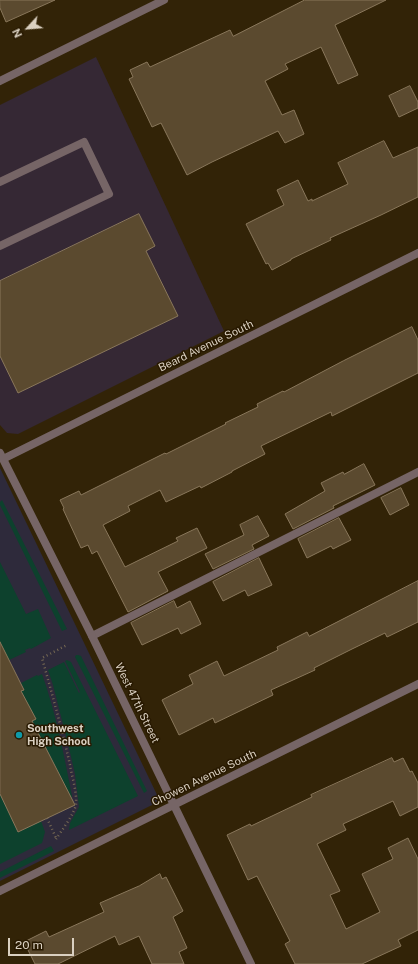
<!DOCTYPE html>
<style>
body{margin:0}
#map{position:relative;width:418px;height:964px;overflow:hidden;background:#322307;font-family:"Public Sans",sans-serif}
canvas{display:block}
.north{position:absolute;left:8px;top:8px;width:40px;height:40px;-webkit-text-stroke:3px #281900;paint-order:stroke;rotate:244deg;font-size:11px;font-weight:700;line-height:16px;text-align:center;color:#dad0c1}
.north::after{content:'';display:block;margin:auto;width:14px;height:18px;background:#dad0c1;clip-path:polygon(50% 0,100% 100%,50% 72%,0 100%)}
.scale{position:absolute;left:8px;top:938px;width:66px;height:18px;box-sizing:border-box;border:2px solid #dad0c1;border-top:0;padding-left:5px;font-size:12px;line-height:14px;white-space:nowrap;color:#dad0c1;-webkit-text-stroke:3px #281900;paint-order:stroke}
</style>
<div id="map">
<canvas width="418" height="964"></canvas>
<div class="north">N</div>
<div class="scale">20 m</div>
</div>
<script>
const ctx = document.querySelector('canvas').getContext('2d');
ctx.lineJoin = 'round';
function paint(path, color) {
  ctx.fillStyle = color;
  ctx.fill(path, 'evenodd');
}
function strokePath(path, color, width, dash) {
  ctx.strokeStyle = color;
  ctx.lineWidth = width;
  ctx.lineCap = dash ? 'butt' : 'round';
  ctx.setLineDash(dash || []);
  ctx.stroke(path);
}
function label(font, color, halo, rows, align = 'center') {
  ctx.font = font + ' "Public Sans",sans-serif';
  ctx.lineWidth = 3;
  ctx.setLineDash([]);
  ctx.textBaseline = 'middle';
  ctx.strokeStyle = halo;
  ctx.fillStyle = color;
  for (const [text, x, y, turn = 0] of rows) {
    ctx.save();
    ctx.translate(x, y);
    ctx.rotate((+turn || 0) * Math.PI / 180);
    ctx.textAlign = isNaN(turn) ? turn : align;
    if (halo) ctx.strokeText(text, 0, 0);
    ctx.fillText(text, 0, 0);
    ctx.restore();
  }
}
const commercial = new Path2D(`
 M96 57 224 331 18 434 7 433 0 425V105Z`);
const education = new Path2D(`
 M0 468 160 801 0 881Z`);
const green = new Path2D(`
 M2 500 67 629 62 631 0 505V502Z
 M0 562 26 614 38 609 51 638 31 649 30 648 25 650 26 652 9 660 8 658 5 659 0 648Z
 M76 655H78L81 656 146 789 147 791 144 793 75 657Z
 M67 660 71 662 138 796 69 830 70 823 79 807 75 774 69 748 53 685 48 670 64 662 79 693 80 692 65 661Z
 M42 674C56 713 64 755 72 796V800L32 721 35 719 21 691 24 689 21 683 37 675 38 676Z
 M0 794 18 832 41 821 45 832 42 843 0 864Z
 M51 846 54 851 0 878V872Z`);
const building = new Path2D(`
 M0 0H55L6 22 0 8Z
 M305 0H386L335 25 358 75 338 84 321 47 285 64 288 69 265 81 282 115 294 110 304 134 285 143 278 131 212 162 187 175 161 123 152 127 129 79 133 77 130 70 147 62 150 67 230 30 233 36Z
 M410 86 418 102V108L399 117 389 96Z
 M384 141 393 158 418 147V197L381 215 330 238 331 240 291 259V260L272 270 268 263 266 264 246 224 284 205 277 190 298 180 308 201 312 199V201L348 184 338 163Z
 M139 214 155 246 146 251 178 316 18 393 0 356V281Z
 M412 327 418 340V373L332 416 331 412 261 446 265 454 232 471V472L201 488 200 486 166 502 160 490 128 506 130 511 103 525 125 567 178 541 176 538 197 528 207 548 158 572 168 591 128 612 97 551 92 554 88 545 81 548 63 509 64 508 60 500 79 491 81 495 165 453 166 454 226 424 225 423 258 407 257 404 283 391 284 392 343 361Z
 M364 464 375 485 333 506 334 508 293 529 285 514 325 491 321 483 343 472 344 474Z
 M401 488 409 505 390 515 381 498Z
 M258 516 269 536 252 545 254 549 213 569 205 554 244 535 240 525Z
 M339 518 351 540 333 549 331 546 307 558 298 539Z
 M259 558 272 585 248 596 245 590 223 601 213 582Z
 M418 581V622L387 637 385 633 352 649 314 668 315 670 271 690 273 695 215 723 213 718 179 735 162 700 193 684 189 675 217 661 224 676 278 650 277 647 307 632 309 636Z
 M174 601 177 608 190 601 201 624 181 634 178 628 142 645 131 623Z
 M0 642 24 690 21 691 36 719 32 721 75 805 18 832 0 794Z
 M392 758 394 762 403 758 410 772 412 771 418 783V807L400 816 393 801 343 824 346 830 317 844 340 891 330 895 346 929 380 912 362 874 393 859 388 848 408 838 418 859V930L398 940 401 946 362 964H295L285 944 290 941 257 876 248 880 227 835 250 824 251 826 312 797 311 795Z
 M160 874 162 879 166 877 183 911 173 917 187 948 179 952 184 964H152L139 936 119 945 115 936 58 964H35L24 942 46 931 49 937 104 912 100 903 139 886Z`);
const path = new Path2D(`
 M47 818 56 838
 M56 839C62 830 75 813 76 804 77 792 72 777 70 765 62 729 52 694 42 658L67 645`);
const service = new Path2D(`
 M0 182 84 142 109 194 0 246
 M92 636 418 472`);
const minor = new Path2D(`
 M0 81 164 0
 M0 453 92 636 251 964
 M3 459 418 253
 M0 891 418 684`);
const markers = [
 [19,735,4,"#0f9aa8"]
];
const streetNames = [
 ["Beard Avenue South",206,346,-26],
 ["West 47th Street",137,703,64],
 ["Chowen Avenue South",204,778,-26]
];
const poiNames = [
 ["Southwest",27,729],
 ["High School",27,742]
];
paint(commercial, '#352834');
paint(education, '#2e2a3b');
paint(green, '#0d412d');
paint(building, '#5b4a2f');
strokePath(building, '#89775b', 1);
strokePath(path, '#766953', 2.5, [1, 3]);
strokePath(service, '#766566', 8);
strokePath(minor, '#766566', 8);
for (const [x, y, r, color] of markers) {
  const dot = new Path2D();
  dot.arc(x, y, r, 0, 2 * Math.PI);
  ctx.fillStyle = color;
  ctx.fill(dot);
  strokePath(dot, '#281900', 1.5);
}
label('11px', '#dad0c1', '#281900', streetNames);
label('bold 11px', '#dad0c1', '#281900', poiNames, 'left');
</script>
